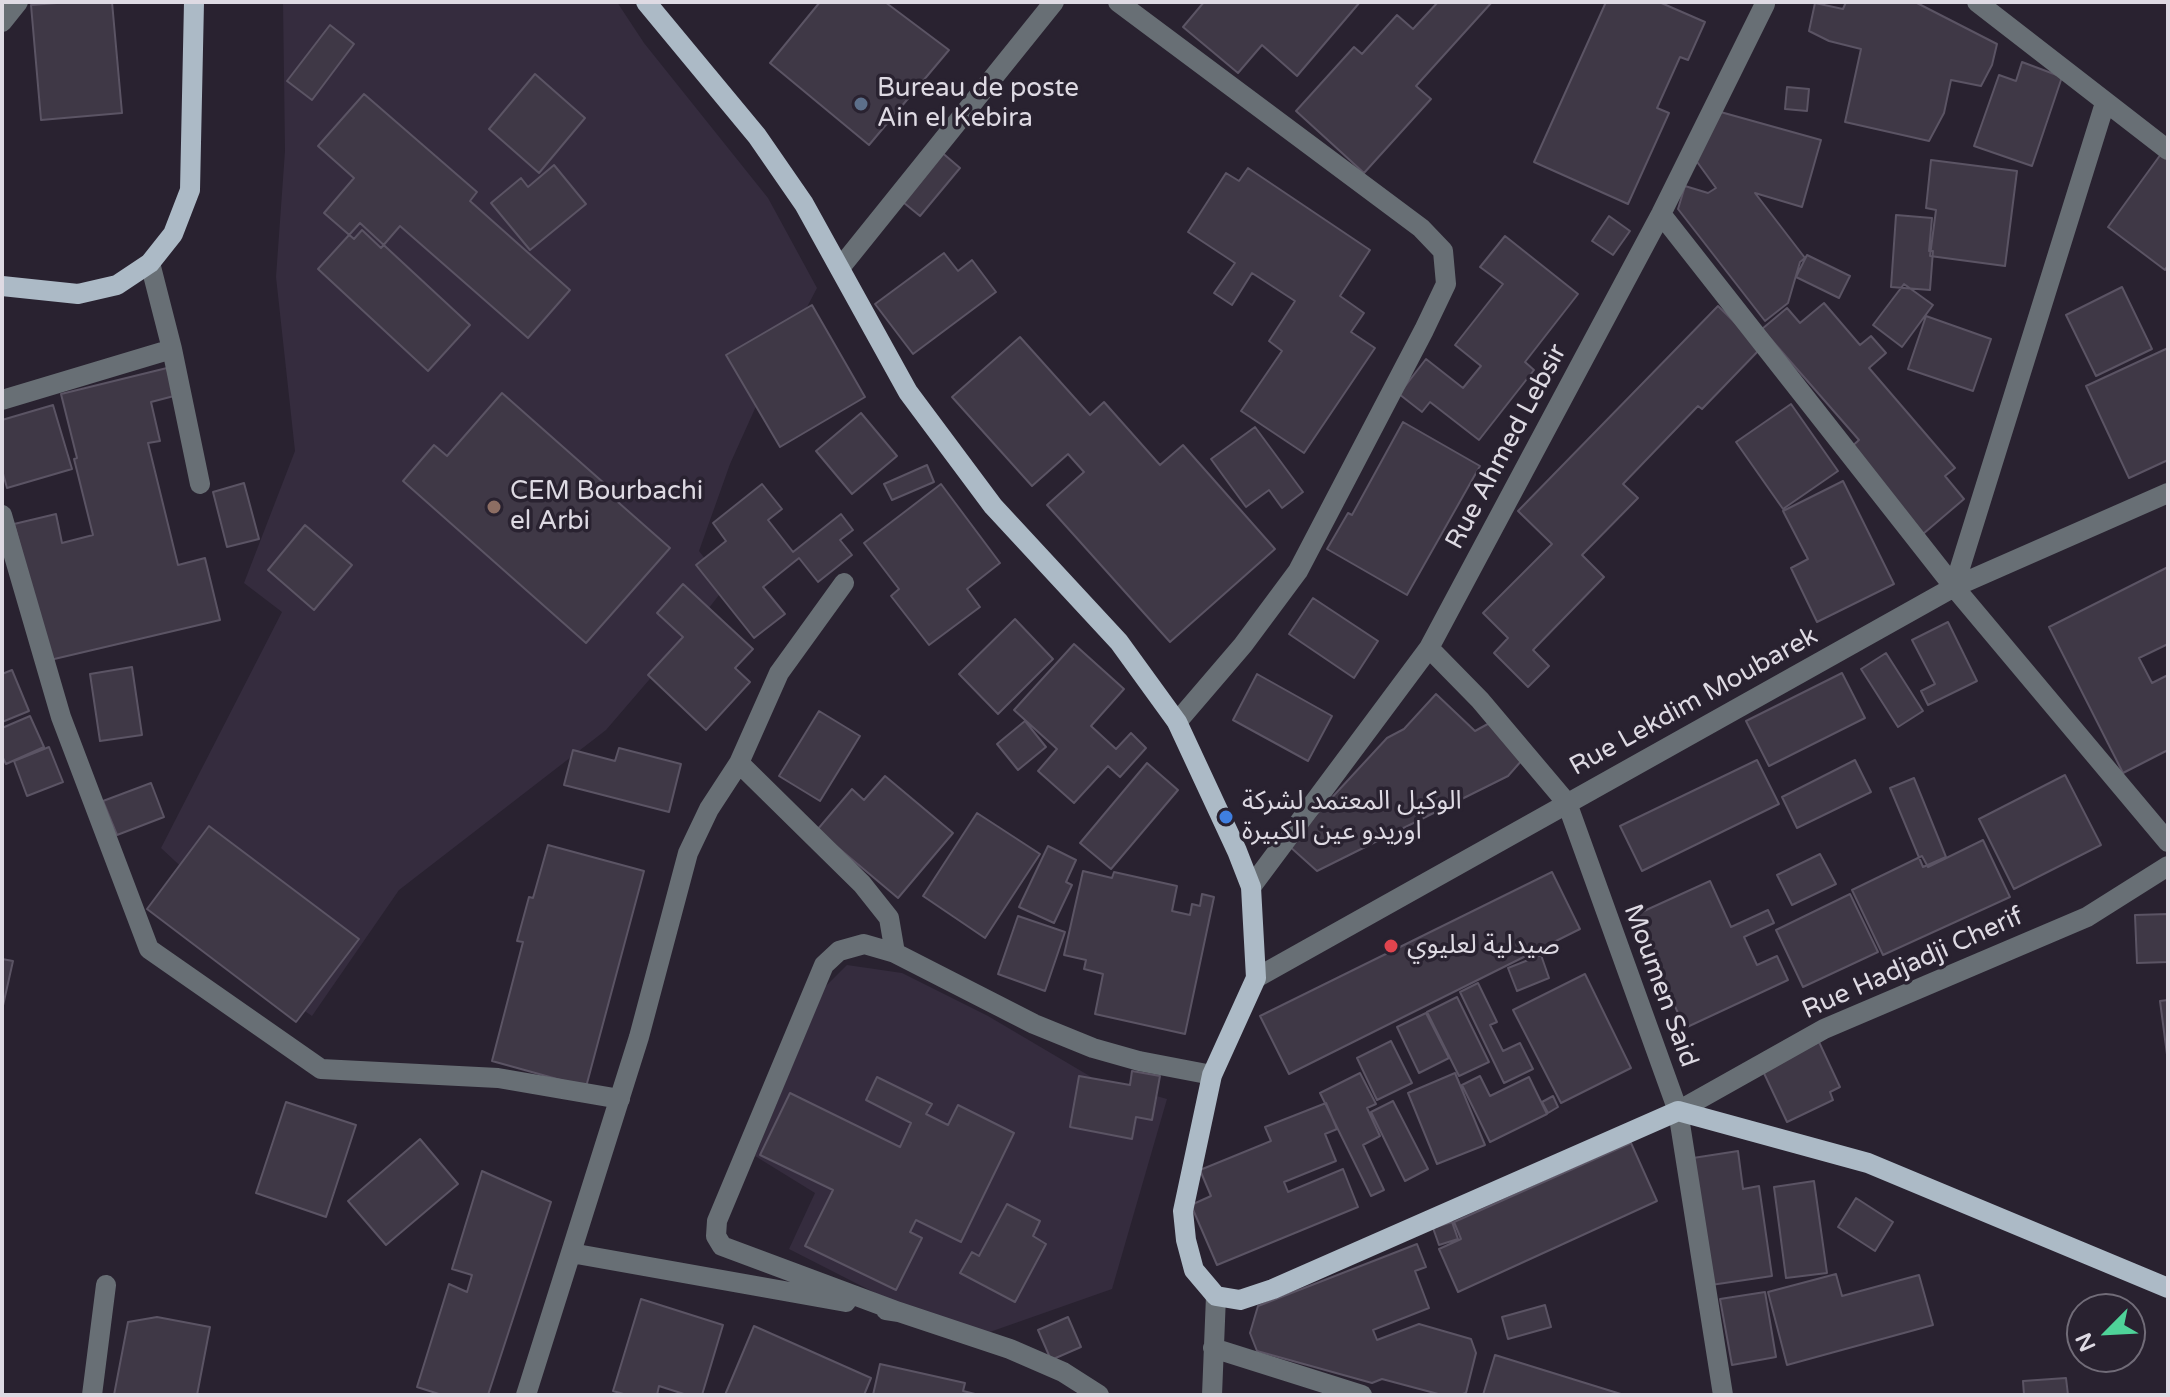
<!DOCTYPE html>
<meta charset="utf-8">
<style>
body{margin:0}
#map{position:relative;width:2170px;height:1397px;overflow:hidden;background:#292230;font-family:"Varela Round",sans-serif}
canvas{display:block}
.frame{position:absolute;inset:0;border:4px solid #dedae3;pointer-events:none}
.north{position:absolute;left:2066px;top:1293px;width:80px;height:80px;box-sizing:border-box;background:#292230;border:2px solid #716c78;border-radius:50%;rotate:246deg;font-size:22px;font-weight:700;line-height:32px;text-align:center;color:#dedae3}
.north::after{content:'';display:block;margin:auto;width:28px;height:36px;background:#4fd399;clip-path:polygon(50% 0,100% 100%,50% 72%,0 100%)}
</style>
<div id="map">
<canvas width="2170" height="1397"></canvas>
<div class="frame"></div>
<div class="north">N</div>
</div>
<script>
const ctx = document.querySelector('canvas').getContext('2d');
ctx.lineJoin = 'round';
function paint(path, color) {
  ctx.fillStyle = color;
  ctx.fill(path, 'evenodd');
}
function strokePath(path, color, width, dash) {
  ctx.strokeStyle = color;
  ctx.lineWidth = width;
  ctx.lineCap = dash ? 'butt' : 'round';
  ctx.setLineDash(dash || []);
  ctx.stroke(path);
}
function label(font, color, halo, rows, align = 'center') {
  ctx.font = font + ' "Varela Round","Noto Sans Arabic",sans-serif';
  ctx.lineWidth = 7;
  ctx.setLineDash([]);
  ctx.textBaseline = 'middle';
  ctx.strokeStyle = halo;
  ctx.fillStyle = color;
  for (const [text, x, y, turn = 0] of rows) {
    ctx.save();
    ctx.translate(x, y);
    ctx.rotate((+turn || 0) * Math.PI / 180);
    ctx.textAlign = isNaN(turn) ? turn : align;
    if (halo) ctx.strokeText(text, 0, 0);
    ctx.fillText(text, 0, 0);
    ctx.restore();
  }
}
const built = new Path2D(`
 M283 2H617L644 43 768 198 817 288 762 393 730 464 699 551 726 586 691 631 606 730 399 890 312 1016 166 915 189 874 161 848 282 612 244 583 295 451 276 277 285 151Z
 M847 965 902 973 988 1016 1093 1078 1167 1099 1112 1289 987 1333 885 1298 789 1249 815 1193 755 1156 825 987Z`);
const building = new Path2D(`
 M70 2H112L122 113 41 120 31 5Z
 M820 2H885L949 50 869 145 770 63Z
 M1204 2H1360L1297 76 1262 45 1238 73 1183 27Z
 M1438 2H1492L1416 86 1431 99 1364 173 1296 111 1354 47 1362 54 1397 15 1413 29Z
 M1606 2H1659L1705 22 1688 60 1680 57 1657 108 1669 113 1628 204 1534 162Z
 M1846 2H1915L1997 44 1992 65 1981 86 1951 80 1944 113 1929 141 1845 122 1861 49 1829 41 1809 31 1815 3 1843 9Z
 M330 25 354 44 312 100 287 81Z
 M2022 62 2062 77 2032 166 1974 146 1999 75 2016 81Z
 M535 74 585 118 539 173 489 129Z
 M1787 87 1809 89 1807 111 1785 109Z
 M364 94 477 192 470 201 570 290 528 338 400 226 381 248 362 230 354 239 324 213 354 178 318 146Z
 M1717 111 1821 140 1802 207 1755 193 1805 258 1800 262 1788 303 1765 321 1678 209 1685 186 1708 193 1716 188 1695 159Z
 M939 150 960 168 920 216 898 198Z
 M2161 154 2168 159V265L2165 270 2108 227Z
 M1931 160 2017 171 2005 266 1930 256 1936 210 1926 208Z
 M554 165 586 204 530 250 491 203 521 178 528 187Z
 M1248 168 1370 250 1340 296 1364 313 1351 332 1375 348 1304 453 1241 411 1282 351 1269 341 1295 301 1252 273 1232 305 1214 293 1235 263 1188 232 1226 173 1239 181Z
 M1896 215 1932 218 1929 251H1933L1930 290 1891 287Z
 M1609 216 1630 231 1613 255 1592 241Z
 M360 223 470 325 428 371 318 269Z
 M1505 236 1578 294 1525 362 1534 370 1479 440 1430 402 1422 412 1399 394 1426 359 1463 388 1481 366 1455 345 1503 284 1480 267Z
 M944 253 958 271 972 260 996 292 913 354 875 304Z
 M1807 255 1850 276 1839 298 1796 277Z
 M1904 284 1933 305 1902 347 1873 325Z
 M2122 287 2152 349 2096 376 2066 315Z
 M1824 303 1860 345 1871 336 1886 353 1869 368 1955 468 1945 476 1964 499 1923 534 1849 449 1859 440 1762 329 1787 308 1800 323Z
 M812 305 865 397 780 447 726 355Z
 M1718 306 1761 348 1702 409 1698 406 1623 484 1638 498 1582 555 1604 577 1533 650 1549 666 1528 687 1494 653 1508 638 1483 613 1552 544 1518 511Z
 M1926 316 1991 339 1973 391 1908 369Z
 M1020 337 1090 415 1104 402 1160 465 1183 445 1275 549 1170 642 1047 505 1084 472 1068 454 1032 486 952 397Z
 M2168 348V460L2129 478 2086 386Z
 M167 368 174 396 151 402 160 441 148 443 178 565 205 558 220 620 50 660 14 524 56 514 62 543 93 535 74 459 77 458 61 394Z
 M502 393 605 484 602 488 670 548 586 643 403 481 434 445 447 456Z
 M1791 404 1838 471 1783 509 1736 442Z
 M53 405 72 469 7 488 2 470V420Z
 M861 413 897 456 852 494 816 451Z
 M1403 422 1480 466 1407 595 1327 549 1348 513 1352 515Z
 M1255 427 1303 492 1282 508 1269 490 1246 507 1211 459Z
 M927 465 934 482 892 500 884 484Z
 M1843 481 1894 584 1817 622 1791 568 1808 559 1783 511Z
 M244 483 259 539 227 547 213 492Z
 M762 484 782 509 768 520 793 552 841 514 853 530 840 540 852 555 818 582 799 558 763 587 785 614 754 638 696 565 726 541 713 523Z
 M941 484 1000 563 967 589 980 607 929 645 891 596 899 589 864 543Z
 M305 525 352 565 314 610 268 570Z
 M2168 567V644L2139 658 2152 683 2168 675V750L2123 773 2049 627Z
 M683 584 753 649 735 668 750 682 706 730 648 675 683 637 657 613Z
 M1313 598 1378 641 1354 678 1289 634Z
 M1015 619 1053 659 998 714 959 674Z
 M1948 622 1977 681 1928 705 1921 691 1935 684 1912 640Z
 M1074 644 1124 689 1091 726 1116 749 1131 733 1146 748 1120 777 1108 766 1074 803 1038 771 1057 749 1014 710Z
 M1886 653 1923 711 1898 727 1861 669Z
 M132 667 142 735 100 741 90 674Z
 M12 670 29 711 2 722V674Z
 M1842 673 1865 718 1769 766 1746 721Z
 M1257 674 1332 716 1308 761 1233 720Z
 M1436 694 1475 731 1495 720 1523 759 1508 776 1317 871 1288 845 1387 738 1404 729Z
 M819 711 860 736 820 801 779 776Z
 M30 716 44 747 6 764 2 756V728Z
 M1025 721 1046 747 1018 770 997 744Z
 M49 747 63 782 27 796 14 761Z
 M619 748 681 764 669 812 564 785 573 750 615 761Z
 M1757 760 1779 804 1642 871 1620 826Z
 M1855 760 1871 792 1797 828 1782 797Z
 M1147 763 1178 790 1111 869 1080 843Z
 M2065 775 2101 845 2014 889 1979 819Z
 M885 776 953 833 898 898 817 830 852 789 864 800Z
 M1914 778 1946 857 1923 867 1890 788Z
 M151 783 164 817 117 835 103 801Z
 M977 813 1040 854 985 938 923 896Z
 M209 826 359 939 296 1022 147 909Z
 M1983 840 2010 897 1883 955 1852 890 1922 856 1928 867Z
 M548 845 644 871 586 1087 492 1061 523 942 517 941 529 897 533 898Z
 M1048 846 1076 860 1066 882 1072 885 1054 923 1019 907Z
 M1820 854 1836 884 1792 905 1777 875Z
 M1083 871 1112 878 1114 872 1177 886 1172 911 1190 915 1192 904 1200 906 1202 894 1214 897 1185 1034 1095 1014 1103 974 1084 969 1086 960 1064 955Z
 M1552 872 1580 929 1289 1074 1260 1016Z
 M1710 881 1731 927 1768 910 1774 923 1744 937 1757 965 1777 956 1788 980 1685 1028 1633 916Z
 M1850 894 1878 952 1803 987 1776 930Z
 M2168 914V962L2137 963 2135 915Z
 M1018 916 1065 932 1045 991 998 974Z
 M1541 955 1549 978 1517 991 1508 968Z
 M2 959 13 961 2 1010Z
 M1585 974 1631 1068 1561 1103 1513 1010Z
 M1478 983 1497 1022 1490 1025 1503 1051 1520 1043 1533 1069 1504 1083 1460 992Z
 M1457 997 1489 1062 1459 1076 1427 1012Z
 M2168 1000V1062L2160 1001Z
 M1426 1013 1449 1058 1419 1073 1397 1027Z
 M1391 1041 1412 1083 1377 1100 1357 1058Z
 M1819 1042 1840 1087 1830 1092 1833 1100 1787 1122 1762 1069Z
 M1132 1071 1160 1076 1152 1120 1136 1117 1132 1139 1070 1127 1079 1076 1130 1085Z
 M1360 1073 1376 1104 1367 1108 1380 1136 1363 1145 1384 1190 1371 1196 1320 1093Z
 M1455 1073 1485 1145 1437 1164 1408 1093Z
 M1480 1076 1490 1096 1529 1077 1547 1114 1490 1142 1462 1085Z
 M877 1077 932 1104 926 1114 948 1125 958 1105 1014 1133 961 1242 916 1220 910 1232 922 1238 896 1290 805 1246 833 1190 760 1155 790 1093 900 1147 911 1123 866 1100Z
 M1553 1096 1558 1107 1548 1113 1542 1102Z
 M1393 1101 1428 1169 1405 1181 1371 1112Z
 M286 1102 356 1125 326 1217 256 1193Z
 M1326 1103 1337 1129 1325 1134 1336 1161 1284 1182 1288 1192 1343 1169 1358 1207 1217 1265 1191 1205 1211 1196 1200 1170 1271 1141 1265 1127Z
 M420 1139 458 1184 386 1245 348 1201Z
 M1631 1143 1657 1201 1458 1292 1439 1249 1461 1239 1454 1222Z
 M1738 1151 1743 1189 1759 1186 1772 1276 1711 1285 1693 1158Z
 M482 1171 551 1202 488 1395H442L417 1387 449 1284 467 1292 472 1275 452 1269Z
 M1814 1181 1827 1273 1786 1278 1774 1187Z
 M1856 1198 1893 1222 1875 1251 1838 1227Z
 M1007 1204 1040 1221 1033 1236 1046 1244 1015 1302 960 1273 972 1252 979 1256Z
 M1452 1222 1458 1239 1439 1245 1433 1228Z
 M1417 1244 1426 1267 1415 1271 1429 1308 1373 1330 1377 1340 1419 1324 1471 1339 1476 1353 1466 1393 1459 1395H1442L1382 1379 1372 1383 1257 1351 1250 1333 1258 1306Z
 M1836 1274 1842 1296 1919 1275 1933 1325 1787 1365 1768 1292Z
 M1765 1292 1776 1357 1732 1365 1720 1299Z
 M641 1299 723 1325 702 1395H687L659 1386 657 1395H627L613 1391Z
 M1545 1305 1551 1327 1508 1339 1502 1317Z
 M157 1317 210 1327 197 1395H114L128 1322Z
 M1068 1317 1081 1347 1051 1360 1038 1330Z
 M754 1326 871 1378 864 1395H725Z
 M1495 1355 1624 1395H1483Z
 M880 1364 965 1383 963 1391 979 1395H873Z
 M2066 1378 2068 1395H2024L2023 1381Z`);
const minor = new Path2D(`
 M1118 2 1421 228 1443 251 1446 284 1424 330 1298 571 1243 645 1177 722
 M1977 2 2168 150
 M2 22 18 2
 M1661 214 1954 587 2168 842
 M150 263 172 349 200 484
 M840 268 1054 2
 M2 400 172 349
 M2 515 61 717 149 949 321 1069 498 1078 620 1099
 M1954 587 2105 103
 M1429 648 1480 700 1567 803 1678 1111 1723 1395
 M739 763 862 884 889 918 895 953
 M1251 887 1429 648 1661 214 1765 4
 M1256 978 1954 587 2168 493
 M1678 1111 1824 1029 2087 917 2168 866
 M571 1253 846 1302
 M886 1310 899 1312 1010 1349 1063 1372 1099 1395
 M899 1312 722 1246 716 1236 717 1221 824 965 839 951 864 944 895 953 1034 1024 1093 1048 1139 1061 1212 1075
 M1213 1348 1362 1395
 M92 1395 106 1285
 M526 1395 639 1037 688 853 709 809 739 763 779 673 844 583
 M1212 1395 1216 1296`);
const major = new Path2D(`
 M646 2 757 136 804 204 908 392 993 506 1119 642 1177 722 1237 851 1251 887 1256 978 1212 1075 1183 1211 1186 1240 1194 1270 1216 1296 1240 1300 1273 1289 1678 1111 1868 1163 2168 1288
 M2 286 78 294 117 285 150 263 173 234 190 190 194 2`);
const markers = [
 [861,104,8,"#5c6f8a"],
 [494,507,8,"#8d6e63"],
 [1226,817,8,"#3f7fe0"],
 [1391,946,8,"#e0444e"]
];
const poiNames = [
 ["Bureau de poste",877,89],
 ["Ain el Kebira",877,119],
 ["CEM Bourbachi",510,492],
 ["el Arbi",510,522],
 ["الوكيل المعتمد لشركة",1242,802],
 ["اوريدو عين الكبيرة",1242,832],
 ["صيدلية لعليوي",1407,946]
];
const streetNames = [
 ["Rue Ahmed Lebsir",1507,447,-62],
 ["Rue Lekdim Moubarek",1694,702,-29],
 ["Rue Hadjadji Cherif",1913,964,-24],
 ["Moumen Said",1660,986,70]
];
paint(built, '#352c3e');
paint(building, '#3f3846');
strokePath(building, '#5b5464', 2);
strokePath(minor, '#686f75', 20);
strokePath(major, '#acbac6', 20);
for (const [x, y, r, color] of markers) {
  const dot = new Path2D();
  dot.arc(x, y, r, 0, 2 * Math.PI);
  ctx.fillStyle = color;
  ctx.fill(dot);
  strokePath(dot, '#292230', 3);
}
label('26px', '#dedae3', '#292230', poiNames, 'left');
label('26px', '#dedae3', '#292230', streetNames);
</script>
